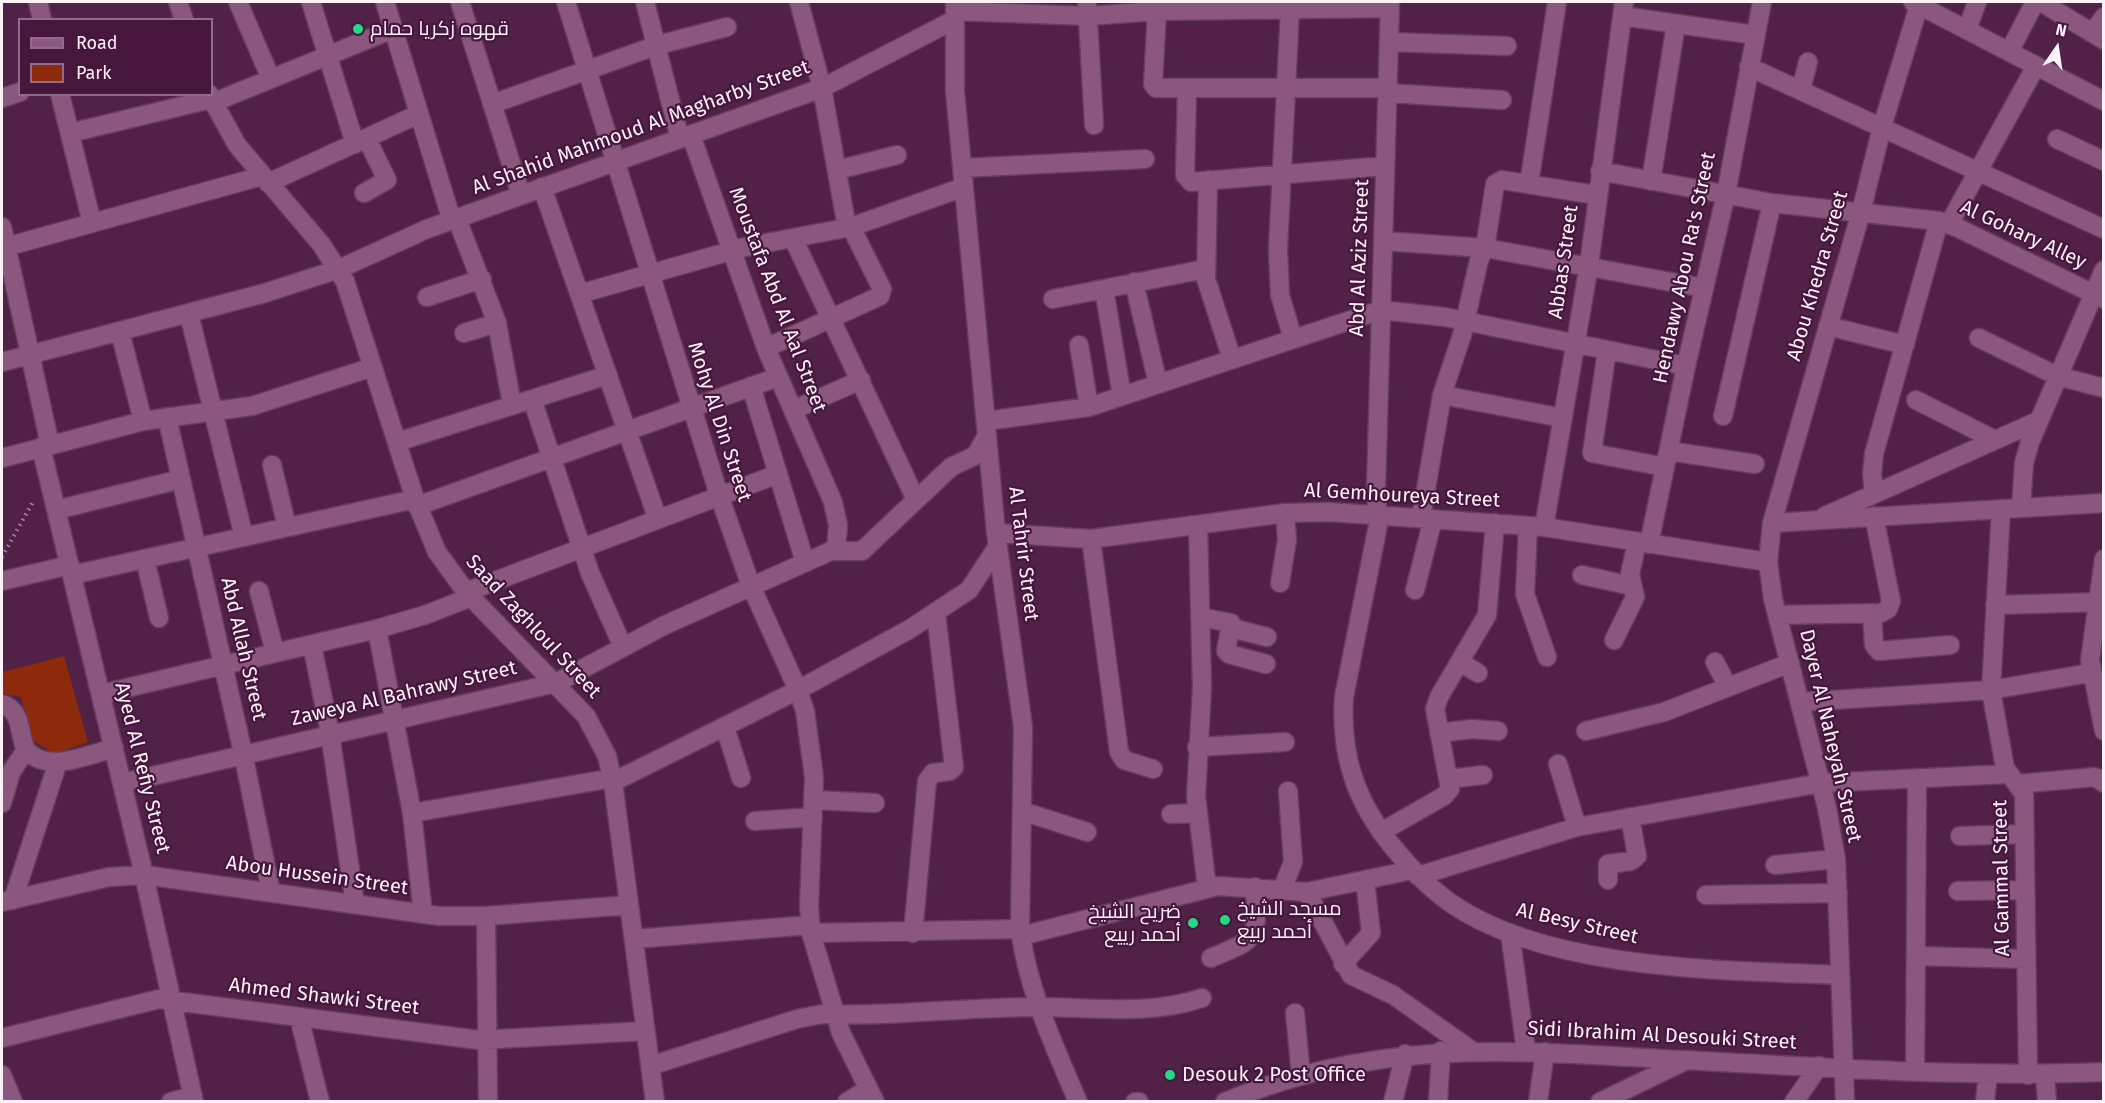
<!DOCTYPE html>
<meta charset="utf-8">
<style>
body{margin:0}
#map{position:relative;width:2105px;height:1103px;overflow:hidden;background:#512147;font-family:"Fira Sans",sans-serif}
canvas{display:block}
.frame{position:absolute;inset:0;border:3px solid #fcf0f9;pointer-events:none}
.legend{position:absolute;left:18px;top:18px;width:195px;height:78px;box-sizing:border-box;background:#46163c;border:2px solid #8f6d88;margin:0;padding:8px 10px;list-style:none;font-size:18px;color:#fcf0f9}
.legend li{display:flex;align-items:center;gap:12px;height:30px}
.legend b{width:30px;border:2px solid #8f6d88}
.north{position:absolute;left:2027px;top:18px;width:60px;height:60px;-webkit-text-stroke:4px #46163c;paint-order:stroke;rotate:13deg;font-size:16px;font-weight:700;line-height:24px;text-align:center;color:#fcf0f9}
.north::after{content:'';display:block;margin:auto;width:21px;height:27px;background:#fcf0f9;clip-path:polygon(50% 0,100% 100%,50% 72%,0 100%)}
</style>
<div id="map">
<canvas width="2105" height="1103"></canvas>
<div class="frame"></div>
<ul class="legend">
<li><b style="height:8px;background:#8c577f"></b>Road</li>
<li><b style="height:16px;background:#8c2a0b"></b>Park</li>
</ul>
<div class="north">N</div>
</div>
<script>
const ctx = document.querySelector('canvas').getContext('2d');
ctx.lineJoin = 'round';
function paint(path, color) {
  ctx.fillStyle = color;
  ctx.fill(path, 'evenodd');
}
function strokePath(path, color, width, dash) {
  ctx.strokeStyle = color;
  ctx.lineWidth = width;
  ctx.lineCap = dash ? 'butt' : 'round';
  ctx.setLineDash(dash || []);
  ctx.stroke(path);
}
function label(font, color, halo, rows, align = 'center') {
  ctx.font = font + ' "Fira Sans",Cairo,sans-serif';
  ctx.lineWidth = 4.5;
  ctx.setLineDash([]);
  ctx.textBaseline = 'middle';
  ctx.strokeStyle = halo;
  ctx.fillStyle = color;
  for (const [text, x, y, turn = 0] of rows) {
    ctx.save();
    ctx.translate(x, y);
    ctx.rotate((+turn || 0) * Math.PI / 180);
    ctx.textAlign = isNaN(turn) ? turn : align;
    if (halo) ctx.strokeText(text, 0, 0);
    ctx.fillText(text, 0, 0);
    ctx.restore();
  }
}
const green = new Path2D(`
 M64 656 88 742 55 754 30 739 21 697 2 693V672Z`);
const path = new Path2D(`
 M2 557 34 500`);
const minor = new Path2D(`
 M38 2 42 20
 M178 2 184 20
 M238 2 271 79
 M311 2 355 144
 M385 2 452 221
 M460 2 521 195
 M566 2 719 495 751 586 798 690 805 711 814 777 809 906 811 933 841 1033 875 1102
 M645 2 680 139
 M799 2 822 88 847 228
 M955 2V91L996 533 1023 727 1020 929C1028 991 1054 1045 1078 1102
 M1087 2 1094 125
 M1390 2 1376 487 1378 525 1344 697C1340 756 1356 802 1393 847 1411 869 1429 888 1452 904 1550 971 1725 970 1840 975
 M1913 2 2104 101
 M2041 2 2104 40
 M1290 9 1278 249 1280 295 1293 339
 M955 11 1088 16 1157 11 1390 8
 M1157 11 1153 84 1156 88H1388
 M1622 16 1755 35
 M1967 30 1977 2
 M2092 33 2104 17
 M1389 42 1507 46
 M2009 52 2035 2
 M1749 67 2104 229
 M1187 88 1185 175 1191 182 1385 166
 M1801 90 1808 62
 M1388 93 1502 100
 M60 94 92 223
 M209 94 237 145 321 244 345 281 415 499 437 552 466 592 586 716 607 756 613 782 655 1102
 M2 98 20 92
 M212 103 393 29
 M492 104 658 45 727 27
 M70 133 211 99
 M691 135 766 348 833 502 838 525 836 550
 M2057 139 2104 161
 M962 168 1145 159
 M837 170 897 155
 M1600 171 1772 203 1939 221 1958 228 2104 299
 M1208 180 1206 279 1232 359
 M1651 181 1676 24
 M268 183 419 114
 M1529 184 1557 2
 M542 187 657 517
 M364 193 387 180 367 139
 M457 219 497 323 512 405
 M1949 224 2036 66
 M2 227 50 445
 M793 238 916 500
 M1383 241 1485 248 1704 288
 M2 248 262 176
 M1134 282 1158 384
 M1104 289 1122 396
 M579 294 745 247 851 227 964 187
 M427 297 482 279
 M1053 299 1205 269
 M189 314 244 537
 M1828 326 1905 345
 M120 332 143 421
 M464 333 497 323
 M1979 338 2057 376 2104 388
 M1079 345 1089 407
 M766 348 880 296 882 289 851 227
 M1607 350 1592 453 1665 467
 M2 362 265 293 339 269 427 229 822 88 954 20
 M751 386 805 562
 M1442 395 1563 418
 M532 399 590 573 623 647
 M1916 400 1995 440
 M793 410 861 380
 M1723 416 1772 203
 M167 417 243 753 271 892
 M986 421 1089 407 1381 310 1445 317 1686 366
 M397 442 608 375
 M41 447 144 875 194 1102
 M1669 451 1755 464
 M2 458 143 421 252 406 373 367
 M272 465 287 527
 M1874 494 1872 474 1874 454 1939 221
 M417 506 778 377
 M2021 508 2024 463 2030 442 2104 270
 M2001 509 1991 690 2005 768 2024 794 2028 1075
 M56 510 181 479
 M1825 516 2038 421
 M1421 518 1442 395 1462 335 1479 260 1485 248 1495 184 1502 180 1596 195
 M1772 523 2104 503
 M1198 525 1202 688 1196 796 1207 888
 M1528 526 1525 594 1547 657
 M1544 527 1589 265 1624 2
 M996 533 1091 539 1285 513 1329 512 1544 527 1768 562
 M1091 539 1119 752 1124 760 1153 769
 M1649 544 1686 366 1726 194 1762 2
 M145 559 159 618
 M2104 559 2090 660 2104 731
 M72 575 415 499
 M1582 575 1632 586
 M2 581 70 565
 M1280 583 1287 540 1285 513
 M1415 590 1433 519
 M259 591 275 653
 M466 592 778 474
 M1995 605 2104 602
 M1872 613 1874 645 1879 651 1950 645
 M1778 615 1881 613 1888 609 1891 601 1874 516
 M1200 617 1231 623 1226 651 1229 654 1266 664
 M1231 628 1267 637
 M377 629 412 813 423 914
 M1614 640 1635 597 1630 574 1637 542
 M312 645 330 733 355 904
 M1460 662 1478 673
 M1715 662 1728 687
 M101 694 377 629 425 615 471 597
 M1800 702 1991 690 2090 673
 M2 704C23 711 18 733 26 750 48 774 87 755 114 748
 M725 727 741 778
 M1586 731 1664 712 1790 663
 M1439 733 1472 729 1498 731
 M1197 747 1285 742
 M1558 764 1577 827
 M1449 779 1483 775
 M613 782 798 690 910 629 969 590 998 546
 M122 783 556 683 665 625 831 551H862L951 467 976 455 987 435
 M2018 784 2095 777 2104 783
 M814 800 875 803
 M2 803 11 772 26 750
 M1022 811 1087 832
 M412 813 613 778
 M1171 814 1196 813
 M755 821 813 817
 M1381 832 1444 796 1450 789 1435 709 1439 697 1487 615 1495 523
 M1960 836 2025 834
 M1775 865 1836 859
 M1418 876 1577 827 1821 783 2008 774
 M1608 880V864L1631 861 1637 856 1630 817
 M1282 890 1293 862 1288 791
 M1958 891 2025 890
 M1307 892 1351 975 1393 995 1471 1050
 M1706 895 1838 893
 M13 900 58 762
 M2 902 109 877 144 875 439 916H486L629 905
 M486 916 488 1102
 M811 933 1020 929
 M913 933 927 781 933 773 950 771 954 767 936 613
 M1510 933 1526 1051
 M1021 936 1218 886 1307 892 1412 870
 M634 939 810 925
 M1916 956 2026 959
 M1211 958C1260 937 1257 941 1255 887
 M1343 964 1371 933 1365 880
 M1295 1013 1301 1075
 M299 1017 320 1102
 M2 1038 159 999 479 1040 646 1031
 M650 1066 797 1019 822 1014C893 1017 966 1007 1038 1007 1093 1007 1148 1016 1202 998
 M1915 1071 1917 778
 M2045 1074 2047 1102
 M2 1075 13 1102
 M171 1102 193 1096
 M847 1102 868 1089
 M1135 1102H1139
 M1225 1102C1382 1036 1518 1051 1682 1060 1822 1067 1963 1078 2104 1072
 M1393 1102 1405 1054
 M1438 1102 1441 1051
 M1538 1102 1545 1052
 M1600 1102 1685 1061
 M1794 1102 1819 1066
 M1845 1102 1836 859 1827 808 1773 599 1768 562 1772 523 1861 212 1882 127 1919 5
 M1985 1102 1988 1074`);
const markers = [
 [358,29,6,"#26d886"],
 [1225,920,6,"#26d886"],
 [1193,923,6,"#26d886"],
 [1170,1075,6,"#26d886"]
];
const poiNames = [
 ["قهوه زكريا حمام",370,29],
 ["مسجد الشيخ",1237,909],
 ["أحمد ربيع",1237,932],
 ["ضريح الشيخ",1181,912,"right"],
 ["أحمد رييع",1181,935,"right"],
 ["Desouk 2 Post Office",1182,1075]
];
const streetNames = [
 ["Al Shahid Mahmoud Al Magharby Street",641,128,-20],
 ["Al Gohary Alley",2023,235,25],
 ["Abd Al Aziz Street",1360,258,-88],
 ["Abbas Street",1564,262,-82],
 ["Hendawy Abou Ra's Street",1685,268,-78],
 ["Abou Khedra Street",1818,276,-74],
 ["Moustafa Abd Al Aal Street",777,300,69],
 ["Mohy Al Din Street",719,422,72],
 ["Al Gemhoureya Street",1402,496,3],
 ["Al Tahrir Street",1023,554,83],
 ["Saad Zaghloul Street",533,627,47],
 ["Abd Allah Street",243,649,77],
 ["Zaweya Al Bahrawy Street",404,694,-13],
 ["Dayer Al Naheyah Street",1830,736,77],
 ["Ayed Al Refiy Street",142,768,76],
 ["Abou Hussein Street",317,876,8],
 ["Al Gammal Street",2002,878,-91],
 ["Al Besy Street",1577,924,13],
 ["Ahmed Shawki Street",324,997,7],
 ["Sidi Ibrahim Al Desouki Street",1662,1036,3]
];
paint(green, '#8c2a0b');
strokePath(minor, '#653e5e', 21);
strokePath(path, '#a789a1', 4, [1.5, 4.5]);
strokePath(minor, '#8c577f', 18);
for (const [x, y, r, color] of markers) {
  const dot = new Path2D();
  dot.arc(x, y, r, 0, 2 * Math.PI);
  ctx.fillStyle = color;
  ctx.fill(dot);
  strokePath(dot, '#46163c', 2);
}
label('20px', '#fcf0f9', '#46163c', poiNames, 'left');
label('20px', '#fcf0f9', '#46163c', streetNames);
</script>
